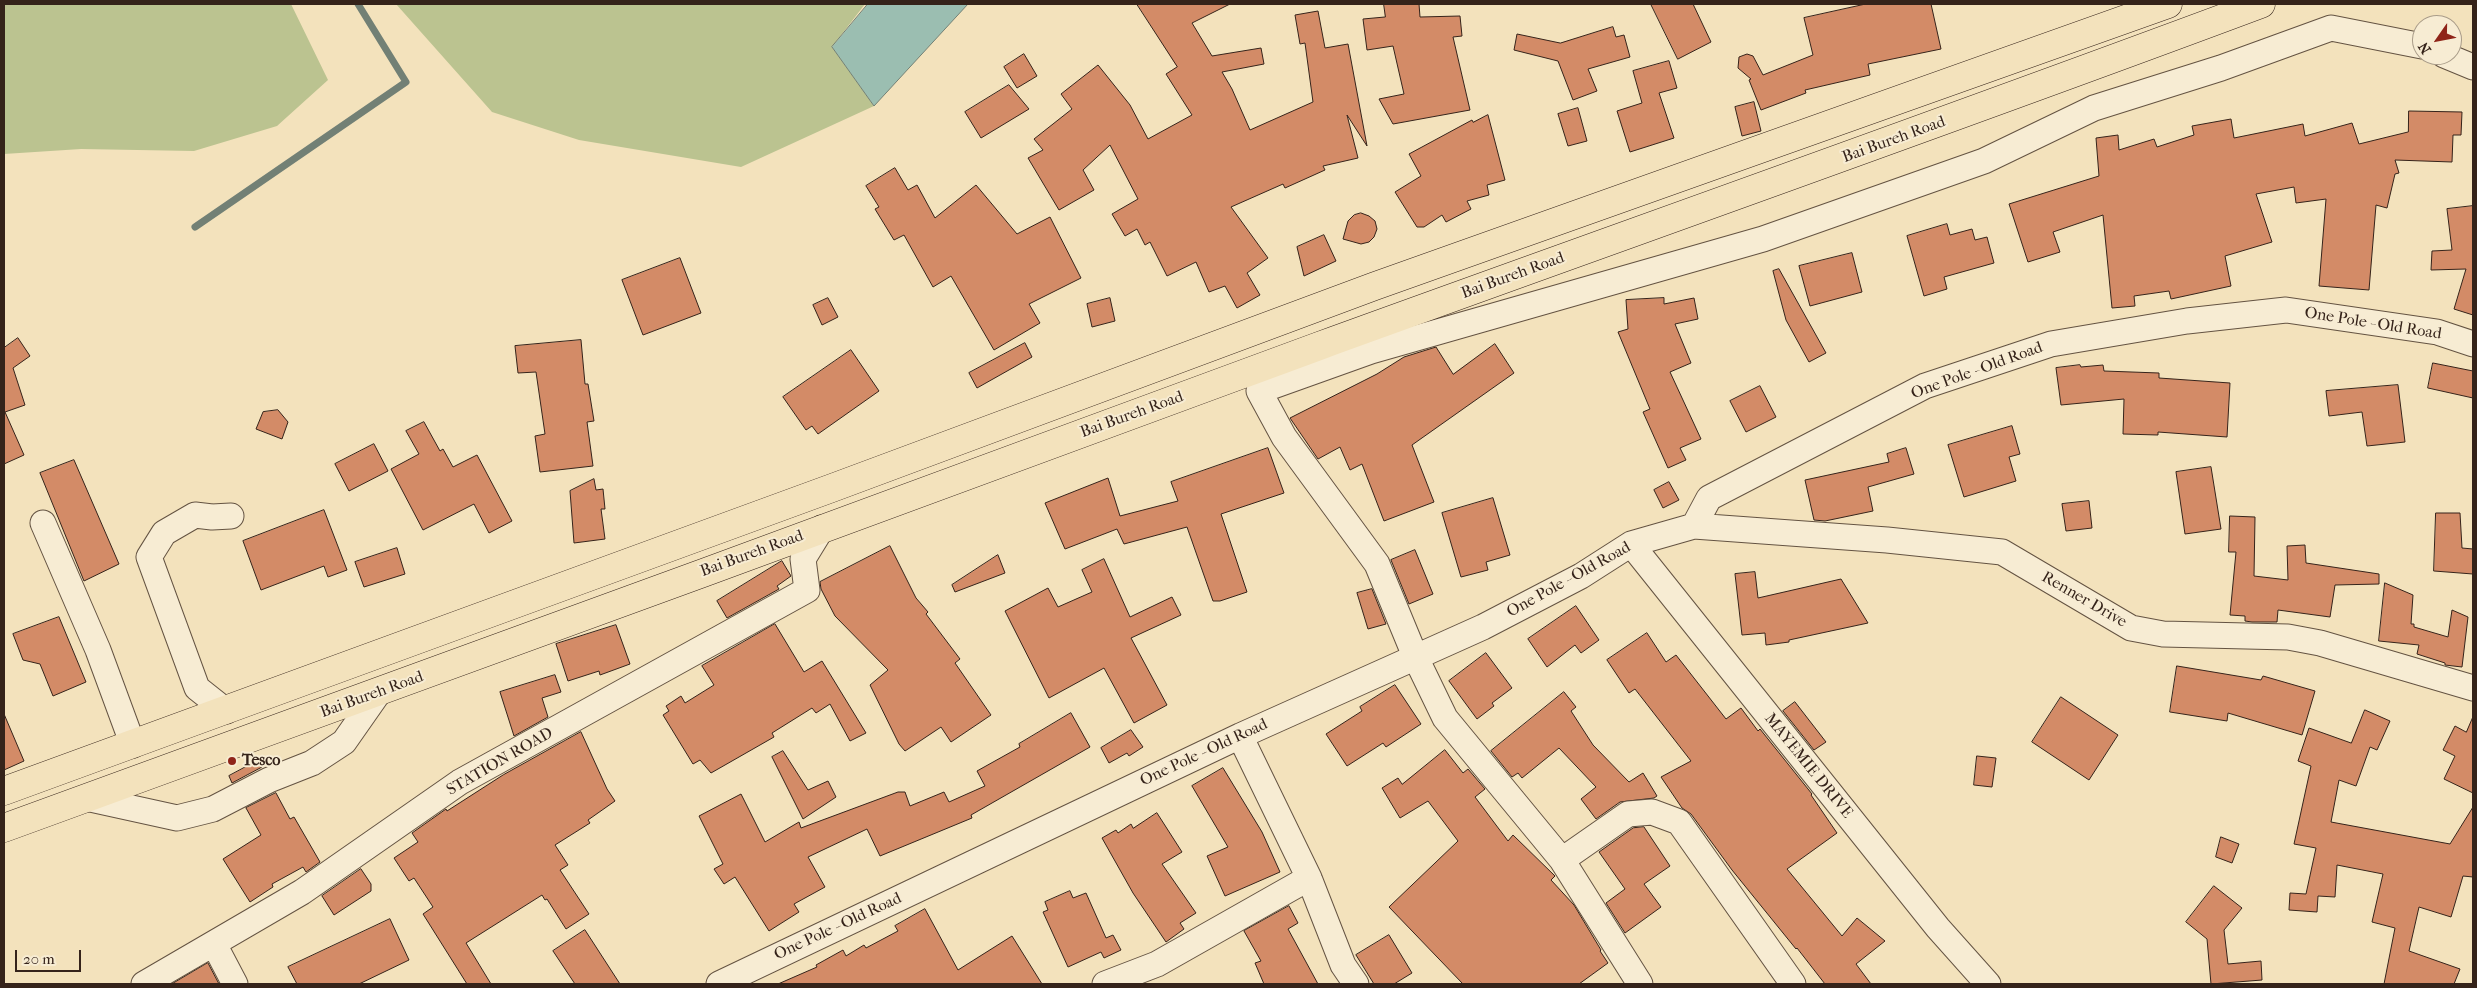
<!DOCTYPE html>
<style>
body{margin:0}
#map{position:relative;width:2477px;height:988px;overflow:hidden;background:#f3e2bc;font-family:"IM FELL French Canon",serif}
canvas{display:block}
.frame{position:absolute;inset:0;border:5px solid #35231a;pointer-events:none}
.north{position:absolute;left:2412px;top:15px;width:50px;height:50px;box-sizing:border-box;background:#f7ecd3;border:1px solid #a99c89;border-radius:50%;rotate:237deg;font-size:14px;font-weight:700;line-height:20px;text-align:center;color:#35231a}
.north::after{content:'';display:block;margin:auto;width:18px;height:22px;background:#8f2418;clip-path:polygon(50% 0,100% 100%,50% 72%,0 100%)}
.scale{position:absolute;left:15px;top:950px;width:66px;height:22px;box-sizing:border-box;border:2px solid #35231a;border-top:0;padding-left:6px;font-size:15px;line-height:18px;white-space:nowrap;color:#35231a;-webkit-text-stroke:4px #f7ecd3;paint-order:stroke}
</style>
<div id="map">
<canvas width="2477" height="988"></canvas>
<div class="frame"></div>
<div class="north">N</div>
<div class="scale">20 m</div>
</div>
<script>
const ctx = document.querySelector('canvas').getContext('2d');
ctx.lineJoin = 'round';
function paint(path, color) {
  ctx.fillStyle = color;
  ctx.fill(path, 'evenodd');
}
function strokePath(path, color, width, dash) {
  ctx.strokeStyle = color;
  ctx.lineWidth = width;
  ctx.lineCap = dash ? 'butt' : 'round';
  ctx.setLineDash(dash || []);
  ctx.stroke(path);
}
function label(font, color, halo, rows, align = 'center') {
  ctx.font = font + ' "IM FELL French Canon",serif';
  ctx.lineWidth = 4;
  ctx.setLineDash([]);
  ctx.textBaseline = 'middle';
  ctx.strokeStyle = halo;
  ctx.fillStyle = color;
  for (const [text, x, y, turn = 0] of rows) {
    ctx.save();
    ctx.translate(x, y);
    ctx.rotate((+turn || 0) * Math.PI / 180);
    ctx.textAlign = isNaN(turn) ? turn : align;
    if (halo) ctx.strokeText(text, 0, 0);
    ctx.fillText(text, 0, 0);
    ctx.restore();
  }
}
const green = new Path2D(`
 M4 4H291L328 80 277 126 194 151 81 149 4 154Z
 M396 4H865L832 47 874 106 741 167 579 140 492 112Z`);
const water = new Path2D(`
 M868 4H968L874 106 832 47Z`);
const stream = new Path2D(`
 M195 227 406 82 358 4`);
const building = new Path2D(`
 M1137 4H1230L1192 23 1212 56 1261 48 1264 64 1222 72 1232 89 1250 130 1313 102 1305 43 1300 44 1295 15 1318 11 1325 48 1348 44 1367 146 1347 115 1358 158 1323 166 1325 170 1285 188 1283 184 1231 207 1268 258 1247 273 1260 295 1237 308 1225 286 1209 292 1196 262 1167 276 1150 242 1145 245 1137 229 1125 236 1112 214 1138 199 1110 145 1083 170 1094 190 1059 210 1028 158 1043 150 1034 139 1072 109 1061 94 1098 65 1130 105 1148 139 1192 115 1166 74 1177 67Z
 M1384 4H1419L1420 17 1460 16 1462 36 1453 37 1470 110 1393 124 1379 99 1404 94 1393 46 1367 50 1363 19 1385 17Z
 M1651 4H1693L1711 42 1678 59Z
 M1866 4H1931L1941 49 1868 64 1870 75 1805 90 1806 93 1761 110 1749 80 1751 79 1738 68 1739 57 1747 54 1753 56 1763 75 1813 55 1804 18Z
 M1613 27 1616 37 1624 35 1630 57 1588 69 1597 91 1573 100 1558 61 1514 50 1517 34 1560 43Z
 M1024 54 1037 76 1017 88 1004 67Z
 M1669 61 1677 88 1659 93 1674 138 1630 152 1617 111 1642 103 1633 71Z
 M1009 85 1029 109 981 138 965 112Z
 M1754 102 1761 131 1742 136 1735 107Z
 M1578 108 1587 141 1568 146 1558 114Z
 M2409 111 2462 112 2461 135H2453L2452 162 2395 160 2399 173 2395 174 2387 208 2376 205 2369 290 2319 286 2326 199 2296 203 2294 187 2256 194 2272 242 2225 256 2231 286 2171 299 2169 291 2134 296 2135 306 2112 308 2103 215 2053 232 2060 252 2028 262 2009 204 2099 176 2096 138 2118 135 2119 150 2154 139 2157 147 2194 135 2192 126 2231 119 2234 138 2303 124 2305 136 2352 123 2359 144 2408 132Z
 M1488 115 1505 180 1487 185 1489 195 1467 201 1471 209 1446 222 1442 215 1424 227H1417L1395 192 1421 176 1409 154 1472 120 1473 122Z
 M895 168 908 190 917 185 935 218 976 185 1017 234 1050 217 1081 278 1029 304 1040 323 994 350 951 276 933 287 904 235 894 240 875 209 879 207 866 186Z
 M2473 206V315L2454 309 2466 269 2431 270 2432 251 2452 250 2447 209Z
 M1361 213 1369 216 1375 221 1377 229 1374 237 1369 242 1361 244 1343 239 1348 221 1354 215Z
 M1947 224 1950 235 1972 229 1975 240 1987 237 1994 263 1944 277 1947 289 1924 296 1907 236Z
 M1324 235 1336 261 1304 276 1297 247Z
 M1852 253 1862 292 1810 306 1799 266Z
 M680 258 701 313 643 335 622 280Z
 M1779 269 1826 353 1809 362 1786 320 1773 271Z
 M828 298 838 317 822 325 813 305Z
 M1110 298 1115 321 1092 327 1087 304Z
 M1664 298V304L1694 298 1698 319 1675 324 1691 363 1670 372 1701 439 1680 448 1686 460 1668 468 1643 412 1650 409 1618 332 1628 329 1626 300Z
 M18 338 30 356 13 368 25 405 5 412 24 455 4 464V348Z
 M581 340 585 384H588L594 421 587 422 593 466 540 472 535 436 545 434 536 372 518 373 515 346Z
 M1025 343 1032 357 977 388 969 373Z
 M1495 344 1514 373 1412 445 1434 502 1384 521 1362 464 1350 470 1340 447 1318 459 1290 418 1377 374 1404 357 1436 347 1453 374Z
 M851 350 879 391 818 434 812 426 806 430 783 397Z
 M2433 363 2473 371V398L2428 388Z
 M2080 365 2081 367 2103 365 2104 371 2159 373V378L2230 383 2227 437 2158 432V435L2123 434 2124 399 2061 405 2056 368Z
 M2398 385 2405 442 2367 446 2362 412 2329 416 2326 391Z
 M1760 386 1776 417 1746 432 1730 401Z
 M278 410 288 422 282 439 256 429 263 412Z
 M424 422 440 451 443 449 453 467 477 455 512 521 489 533 474 504 423 530 391 469 419 454 406 431Z
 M2012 426 2020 454 2009 457 2016 481 1964 497 1948 445Z
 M374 444 388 471 349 491 335 464Z
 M1268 448 1284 493 1221 514 1247 592 1220 601H1213L1187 527 1124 544 1117 529 1065 549 1045 503 1108 478 1120 516 1178 501 1171 482Z
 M1906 448 1914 474 1868 487 1873 511 1825 521 1814 520 1805 480 1889 462 1887 454Z
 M74 460 119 564 84 581 40 473Z
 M2211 467 2221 529 2185 534 2176 472Z
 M594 479 596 490 603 489 605 509H601L605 539 574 543 570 491Z
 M1669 482 1679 500 1663 508 1654 490Z
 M1493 498 1510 555 1486 562 1488 570 1461 577 1442 513Z
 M2089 501 2092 528 2066 531 2062 504Z
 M324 510 347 570 328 577 324 566 261 590 243 541Z
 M2436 513H2460L2462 548 2473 549V574L2434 571Z
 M2230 516 2255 517 2254 576 2288 580 2287 546 2305 545 2306 563 2379 574V584L2335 585 2330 617 2278 610 2277 622H2252L2245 621V616L2230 615 2236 552H2229Z
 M890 546 916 598 928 612 926 614 960 659 955 663 991 715 951 742 941 727 905 751 899 744 870 685 888 670 835 616 821 589 820 582Z
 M397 548 405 574 364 587 355 562Z
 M1415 550 1433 594 1409 604 1391 560Z
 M998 555 1005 573 955 592 952 585Z
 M1104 559 1130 617 1172 597 1181 615 1131 638 1167 705 1134 723 1104 668 1049 698 1005 611 1048 588 1058 607 1092 592 1082 570Z
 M782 561 791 576 777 586 779 589 727 618 717 601Z
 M1755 572 1758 598 1841 579 1868 623 1789 640V642L1766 645 1765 633 1742 635 1735 574Z
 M2385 583 2413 595 2411 624H2414V627L2448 637 2452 610 2468 617 2462 667 2445 665V663L2417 654 2419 645 2379 641Z
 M1372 589 1386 624 1368 629 1357 593Z
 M1576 606 1599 640 1581 653 1575 645 1547 667 1528 639Z
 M59 617 86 682 53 696 40 664 23 660 13 634Z
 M775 624 804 672 822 661 866 733 850 741 830 704 816 713 812 708 772 733 774 737 711 773 700 760 693 764 663 715 669 711 666 706 681 696 685 703 714 685 702 666Z
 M616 625 630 664 600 675 599 671 568 681 556 644Z
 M1647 633 1666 662 1676 655 1726 719 1741 708 1758 731 1760 729 1812 794 1811 795 1837 833 1787 869 1842 936 1857 918 1885 941 1856 964 1871 984H1825L1797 948 1796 949 1732 870 1691 814 1682 808 1661 777 1691 761 1635 689 1629 693 1607 660Z
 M1486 653 1512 688 1492 703 1494 706 1477 719 1449 681Z
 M2177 666 2261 680 2263 676 2315 691 2302 735 2228 713 2227 721 2170 712Z
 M555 675 561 692 542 698 548 717 514 736 500 692Z
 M1395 685 1421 724 1386 747 1383 743 1347 766 1326 734 1362 711 1360 707Z
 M1564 692 1576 707 1571 711 1593 745 1629 782 1643 773 1657 796 1654 798 1620 802 1596 819 1581 799 1596 787 1559 748 1522 778 1518 773 1512 777 1491 751Z
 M2061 697 2118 735 2089 780 2032 742Z
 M1795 702 1826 742 1814 750 1783 711Z
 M2365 710 2390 721 2377 750 2370 747 2356 786 2339 780 2331 822 2450 844 2473 807V877L2463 876 2451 917 2419 907 2409 951 2460 969 2454 984H2384L2395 928 2372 922 2383 874 2337 865 2335 897 2318 896 2317 912 2289 910 2290 893 2306 894 2316 848 2294 844 2311 766 2298 761 2309 728 2351 743Z
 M1071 713 1090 747 971 815 972 818 880 856 867 829 808 857 825 887 794 904 799 912 769 931 735 877 724 884 714 869 723 864 699 816 741 794 765 842 799 822 801 828 898 792H905L910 806 944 792 949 802 985 786 977 771 1020 747 1019 744Z
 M4 714 24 761 4 770Z
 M2473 717V793L2444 779 2455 756 2443 750 2455 726 2466 732Z
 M1131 730 1143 747 1129 756 1127 753 1109 763 1101 748Z
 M581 732 607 789 615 801 588 820 590 823 555 845 568 865 560 870 589 914 566 929 547 899 545 900 542 895 466 943 491 984H467L423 914 433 907 414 878 409 881 394 858 418 842 412 833 446 809 447 811 503 775Z
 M1445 750 1463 773 1468 769 1485 789 1475 797 1508 841 1513 835 1555 876 1551 880 1574 905 1601 950 1600 951 1608 963 1579 984H1463L1389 907 1458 841 1428 801 1400 818 1382 788 1398 778 1402 784Z
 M783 751 808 790 828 781 836 797 803 819 772 757Z
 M1977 756 1996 758 1992 787 1974 785Z
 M259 760 262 767 232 783 229 776Z
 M1223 768 1262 832 1280 872 1225 896 1207 856 1228 847 1192 786Z
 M276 793 290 819 294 817 320 862 306 872 303 867 272 884 273 887 250 902 223 859 261 835 246 808Z
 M1157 813 1182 852 1162 864 1196 913 1180 923 1184 929 1166 942 1133 893 1102 838 1116 830 1118 833 1131 824 1133 828Z
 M1644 827 1670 866 1644 884 1661 907 1625 933 1606 903 1625 889 1599 852 1633 828Z
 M2221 837 2239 844 2232 863 2216 857Z
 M361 869 371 884V891L334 915 322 896Z
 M2214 886 2242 908 2224 930 2228 964 2261 961 2262 980 2211 984 2207 939 2186 922Z
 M1070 891 1073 898 1086 893 1106 938 1113 935 1121 950 1104 958 1101 952 1068 967 1043 912 1048 910 1045 902Z
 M1289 906 1298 923 1288 929 1318 984H1264L1255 963 1261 961 1244 931Z
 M925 909 958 970 1012 936 1042 984H778L817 967 816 965 843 950 846 956 864 945 866 948 898 931 895 926Z
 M390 919 409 960 359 984H297L288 967Z
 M585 930 620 984H575L553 951Z
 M1389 935 1412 973 1394 984H1374L1356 955Z
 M208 963 219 984H172Z`);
const minor = new Path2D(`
 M2444 55 2473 67
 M43 523 98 650 133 745
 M1694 526 1887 540 2002 552 2131 628 2163 634 2288 637 2320 643 2473 688
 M1631 544 1938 928 1988 984
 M226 711 197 688 149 557 164 533 195 515 212 517 231 516
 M1240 736 1309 878 1343 965 1356 984
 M86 798 177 818 213 809 269 780 312 763 344 742 379 692
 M1562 860 1628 814 1652 812 1679 822 1793 984
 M214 944 235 984
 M144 984 302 892 460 782 807 590 803 559 822 528
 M719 984 1240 736 1483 627 1581 576 1631 544 1694 526 1709 498 1925 386 2051 344 2187 321 2286 310 2437 332 2473 344
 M1105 984 1157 964 1309 878
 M1640 984 1562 860 1445 718 1415 656 1377 564 1284 437 1259 391 1371 351 1763 239 1984 161 2094 108 2221 68 2331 28 2422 46`);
const highway = new Path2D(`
 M4 791 832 488 1375 286 2168 4
 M4 828C443 670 881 507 1319 346 1633 232 1948 121 2261 4`);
const markers = [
 [232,761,5,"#8f2418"]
];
const streetNames = [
 ["Bai Bureh Road",1894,140,-20],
 ["Bai Bureh Road",1513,276,-20],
 ["One Pole - Old Road",2373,324,9],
 ["One Pole - Old Road",1977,371,-20],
 ["Bai Bureh Road",1132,415,-20],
 ["Bai Bureh Road",752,554,-20],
 ["One Pole - Old Road",1569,580,-29],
 ["Renner Drive",2084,600,30],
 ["Bai Bureh Road",372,695,-20],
 ["One Pole - Old Road",1204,753,-25],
 ["STATION ROAD",500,762,-30],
 ["MAYEMIE DRIVE",1808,766,51],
 ["One Pole - Old Road",838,927,-25]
];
const poiNames = [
 ["Tesco",242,761]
];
paint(green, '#bbc390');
paint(water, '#9bbeb1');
strokePath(water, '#728075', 1);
strokePath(stream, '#728075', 7);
paint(building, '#d38b67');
strokePath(building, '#35231a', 1);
strokePath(minor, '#645342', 27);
strokePath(highway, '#35231a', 29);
strokePath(minor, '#f7ecd3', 25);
strokePath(highway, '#f3e2bc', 28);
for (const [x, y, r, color] of markers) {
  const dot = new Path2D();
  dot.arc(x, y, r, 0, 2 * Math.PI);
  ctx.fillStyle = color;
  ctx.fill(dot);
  strokePath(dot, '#f7ecd3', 2);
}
label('16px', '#35231a', '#f7ecd3', streetNames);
label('bold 16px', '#35231a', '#f7ecd3', poiNames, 'left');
</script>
